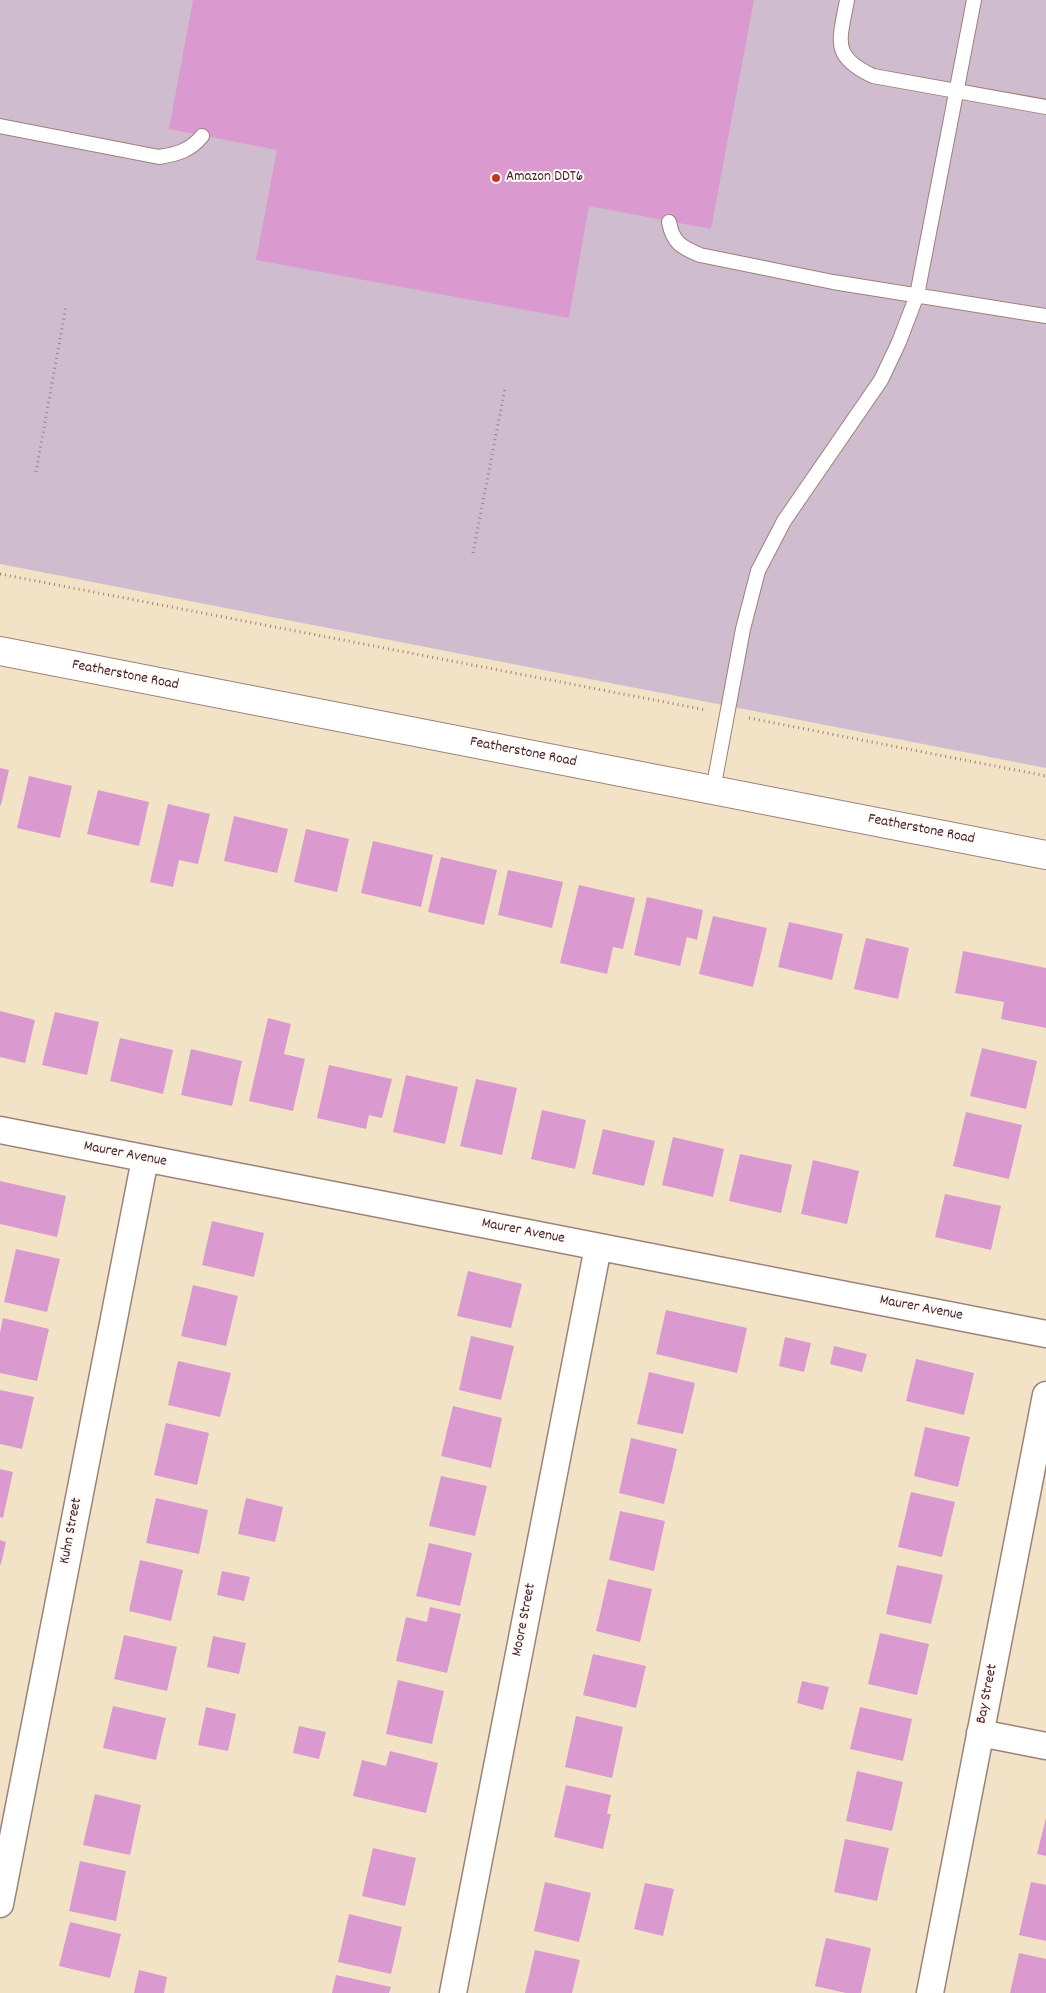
<!DOCTYPE html>
<style>
body{margin:0}
canvas{display:block;background:#f2e3c6}
</style>
<canvas width="1046" height="1993"></canvas>
<script>
const ctx = document.querySelector('canvas').getContext('2d');
ctx.lineJoin = 'round';
function paint(path, color) {
  ctx.fillStyle = color;
  ctx.fill(path, 'evenodd');
}
function strokePath(path, color, width, dash) {
  ctx.strokeStyle = color;
  ctx.lineWidth = width;
  ctx.lineCap = dash ? 'butt' : 'round';
  ctx.setLineDash(dash || []);
  ctx.stroke(path);
}
function label(font, color, halo, rows, align = 'center') {
  ctx.font = font + ' Dekko,sans-serif';
  ctx.lineWidth = 4;
  ctx.setLineDash([]);
  ctx.textBaseline = 'middle';
  ctx.strokeStyle = halo;
  ctx.fillStyle = color;
  for (const [text, x, y, turn = 0] of rows) {
    ctx.save();
    ctx.translate(x, y);
    ctx.rotate((+turn || 0) * Math.PI / 180);
    ctx.textAlign = isNaN(turn) ? turn : align;
    if (halo) ctx.strokeText(text, 0, 0);
    ctx.fillText(text, 0, 0);
    ctx.restore();
  }
}
const industrial = new Path2D(`
 M0 0H1046V768L0 564Z`);
const building = new Path2D(`
 M193 0H754L711 229 589 206 569 318 256 260 277 150 169 129Z
 M0 768 9 770 1 805H0Z
 M29 776 72 786 60 838 17 828Z
 M98 790 149 802 139 846 87 834Z
 M168 804 210 814 198 864 179 860 173 887 150 882Z
 M234 816 288 829 277 873 224 861Z
 M306 829 349 839 337 892 294 882Z
 M373 841 433 855 421 907 361 893Z
 M441 857 497 870 484 925 428 912Z
 M508 870 563 882 552 928 498 915Z
 M579 885 635 898 623 949 613 947 607 974 560 963Z
 M647 897 703 910 697 940 687 937 680 966 634 955Z
 M713 916 767 928 753 987 699 974Z
 M789 922 843 934 832 980 778 967Z
 M866 938 909 948 898 999 854 989Z
 M963 951 1046 968V1028L1001 1019 1004 1002 955 993Z
 M0 1011 35 1020 25 1063 0 1057Z
 M55 1012 99 1022 87 1075 42 1065Z
 M268 1018 291 1024 284 1054 305 1059 293 1111 249 1101Z
 M120 1038 173 1050 163 1094 110 1081Z
 M982 1048 1037 1061 1026 1109 970 1096Z
 M191 1049 242 1061 232 1106 181 1095Z
 M329 1065 392 1079 382 1118 369 1115 366 1129 317 1118Z
 M406 1075 458 1087 445 1144 393 1132Z
 M476 1079 517 1088 502 1155 460 1146Z
 M542 1110 586 1120 575 1169 531 1159Z
 M966 1112 1022 1125 1009 1179 953 1166Z
 M603 1129 655 1141 644 1186 592 1174Z
 M673 1137 724 1149 713 1197 662 1185Z
 M740 1154 792 1165 781 1213 729 1201Z
 M813 1160 859 1171 847 1224 801 1214Z
 M0 1181 66 1196 57 1237 0 1224Z
 M945 1194 1001 1206 991 1250 935 1237Z
 M212 1221 264 1233 254 1277 202 1265Z
 M16 1249 60 1259 47 1312 4 1302Z
 M468 1271 522 1284 511 1328 457 1316Z
 M193 1285 238 1296 226 1346 181 1336Z
 M666 1310 747 1328 737 1373 656 1354Z
 M3 1318 49 1329 37 1381 0 1373V1333Z
 M471 1336 514 1346 501 1400 459 1390Z
 M785 1337 811 1343 804 1372 779 1366Z
 M834 1346 867 1354 862 1372 830 1364Z
 M916 1359 974 1373 964 1415 906 1401Z
 M178 1361 231 1373 220 1417 168 1405Z
 M649 1372 695 1383 683 1434 637 1424Z
 M0 1390 34 1397 22 1449 0 1444Z
 M453 1406 502 1418 491 1468 441 1456Z
 M166 1423 209 1433 197 1485 154 1475Z
 M925 1427 970 1437 958 1487 914 1476Z
 M631 1438 677 1449 664 1504 619 1493Z
 M0 1469 13 1472 3 1518 0 1517Z
 M441 1476 487 1486 475 1536 429 1526Z
 M911 1492 955 1502 942 1557 898 1547Z
 M156 1498 208 1510 199 1554 146 1543Z
 M246 1498 283 1507 275 1542 238 1534Z
 M620 1511 665 1521 654 1571 609 1560Z
 M0 1540 6 1542 1 1564H0Z
 M429 1543 472 1553 460 1606 416 1596Z
 M140 1560 183 1570 171 1621 129 1611Z
 M897 1565 943 1575 931 1624 886 1614Z
 M222 1571 250 1577 244 1601 217 1595Z
 M608 1579 652 1589 640 1642 596 1631Z
 M430 1607 461 1614 447 1673 396 1661 406 1617 427 1622Z
 M880 1633 929 1644 917 1695 868 1684Z
 M124 1635 177 1647 167 1691 114 1679Z
 M213 1636 246 1643 239 1674 207 1667Z
 M593 1654 646 1666 636 1708 583 1695Z
 M398 1680 444 1691 432 1744 386 1734Z
 M802 1681 829 1687 823 1710 797 1703Z
 M113 1706 166 1718 156 1760 103 1748Z
 M206 1707 236 1714 228 1751 198 1745Z
 M860 1707 912 1719 903 1761 850 1749Z
 M576 1716 623 1727 612 1778 565 1767Z
 M299 1726 326 1732 319 1759 293 1753Z
 M390 1751 438 1763 426 1813 353 1796 362 1760 386 1766Z
 M857 1771 903 1782 892 1831 846 1821Z
 M566 1785 611 1795 607 1814H611L603 1849 554 1837Z
 M95 1794 141 1805 130 1855 83 1845Z
 M1046 1818V1856L1037 1854Z
 M845 1839 889 1848 877 1901 834 1892Z
 M373 1848 416 1858 405 1906 362 1896Z
 M80 1861 126 1871 116 1921 69 1911Z
 M545 1882 591 1893 579 1942 534 1931Z
 M1031 1882 1046 1885V1941L1019 1935Z
 M645 1883 674 1889 663 1936 634 1929Z
 M349 1914 402 1927 391 1974 338 1962Z
 M70 1922 121 1934 110 1978 59 1966Z
 M826 1938 871 1948 861 1993H846L815 1986Z
 M535 1950 580 1960 572 1993H525Z
 M1019 1953 1046 1959V1993H1010Z
 M139 1970 167 1977 164 1993H134Z
 M336 1975 391 1987 389 1993H332Z`);
const path = new Path2D(`
 M36 472 66 306
 M473 553 505 388
 M0 574 706 710
 M749 718 1046 776`);
const lane = new Path2D(`
 M847 0C840 40 830 56 873 76L1046 107
 M0 126 159 157C177 154 190 151 202 136
 M669 222C673 243 681 247 700 255L833 282 1046 316
 M713 790 743 629 758 571 784 521 881 380 899 342 917 295 974 0`);
const street = new Path2D(`
 M0 1130 1046 1334
 M980 1733 1046 1746
 M0 1904 145 1159
 M453 1993 598 1247
 M930 1993 1046 1395`);
const secondary = new Path2D(`
 M0 651 1046 855`);
const markers = [
 [496,178,5,"#c8321e"]
];
const poiNames = [
 ["Amazon DDT6",506,178]
];
const streetNames = [
 ["Featherstone Road",125,676,11],
 ["Featherstone Road",523,753,11],
 ["Featherstone Road",921,830,11],
 ["Maurer Avenue",125,1155,11],
 ["Maurer Avenue",523,1232,11],
 ["Maurer Avenue",921,1309,11],
 ["Kuhn Street",72,1531,-79],
 ["Moore Street",525,1620,-79],
 ["Bay Street",988,1694,-79]
];
paint(industrial, '#cfbdcf');
paint(building, '#db9acf');
strokePath(lane, '#9e8178', 16);
strokePath(street, '#9e8178', 29);
strokePath(secondary, '#9e8178', 30);
strokePath(path, '#9e8178', 3, [1, 4]);
strokePath(lane, '#fff', 14);
strokePath(street, '#fff', 26);
strokePath(secondary, '#fff', 28);
for (const [x, y, r, color] of markers) {
  const dot = new Path2D();
  dot.arc(x, y, r, 0, 2 * Math.PI);
  ctx.fillStyle = color;
  ctx.fill(dot);
  strokePath(dot, '#fdfcf7', 2);
}
label('15px', '#4a1f2b', '#fdfcf7', poiNames, 'left');
label('15px', '#4a1f2b', '#fdfcf7', streetNames);
</script>
